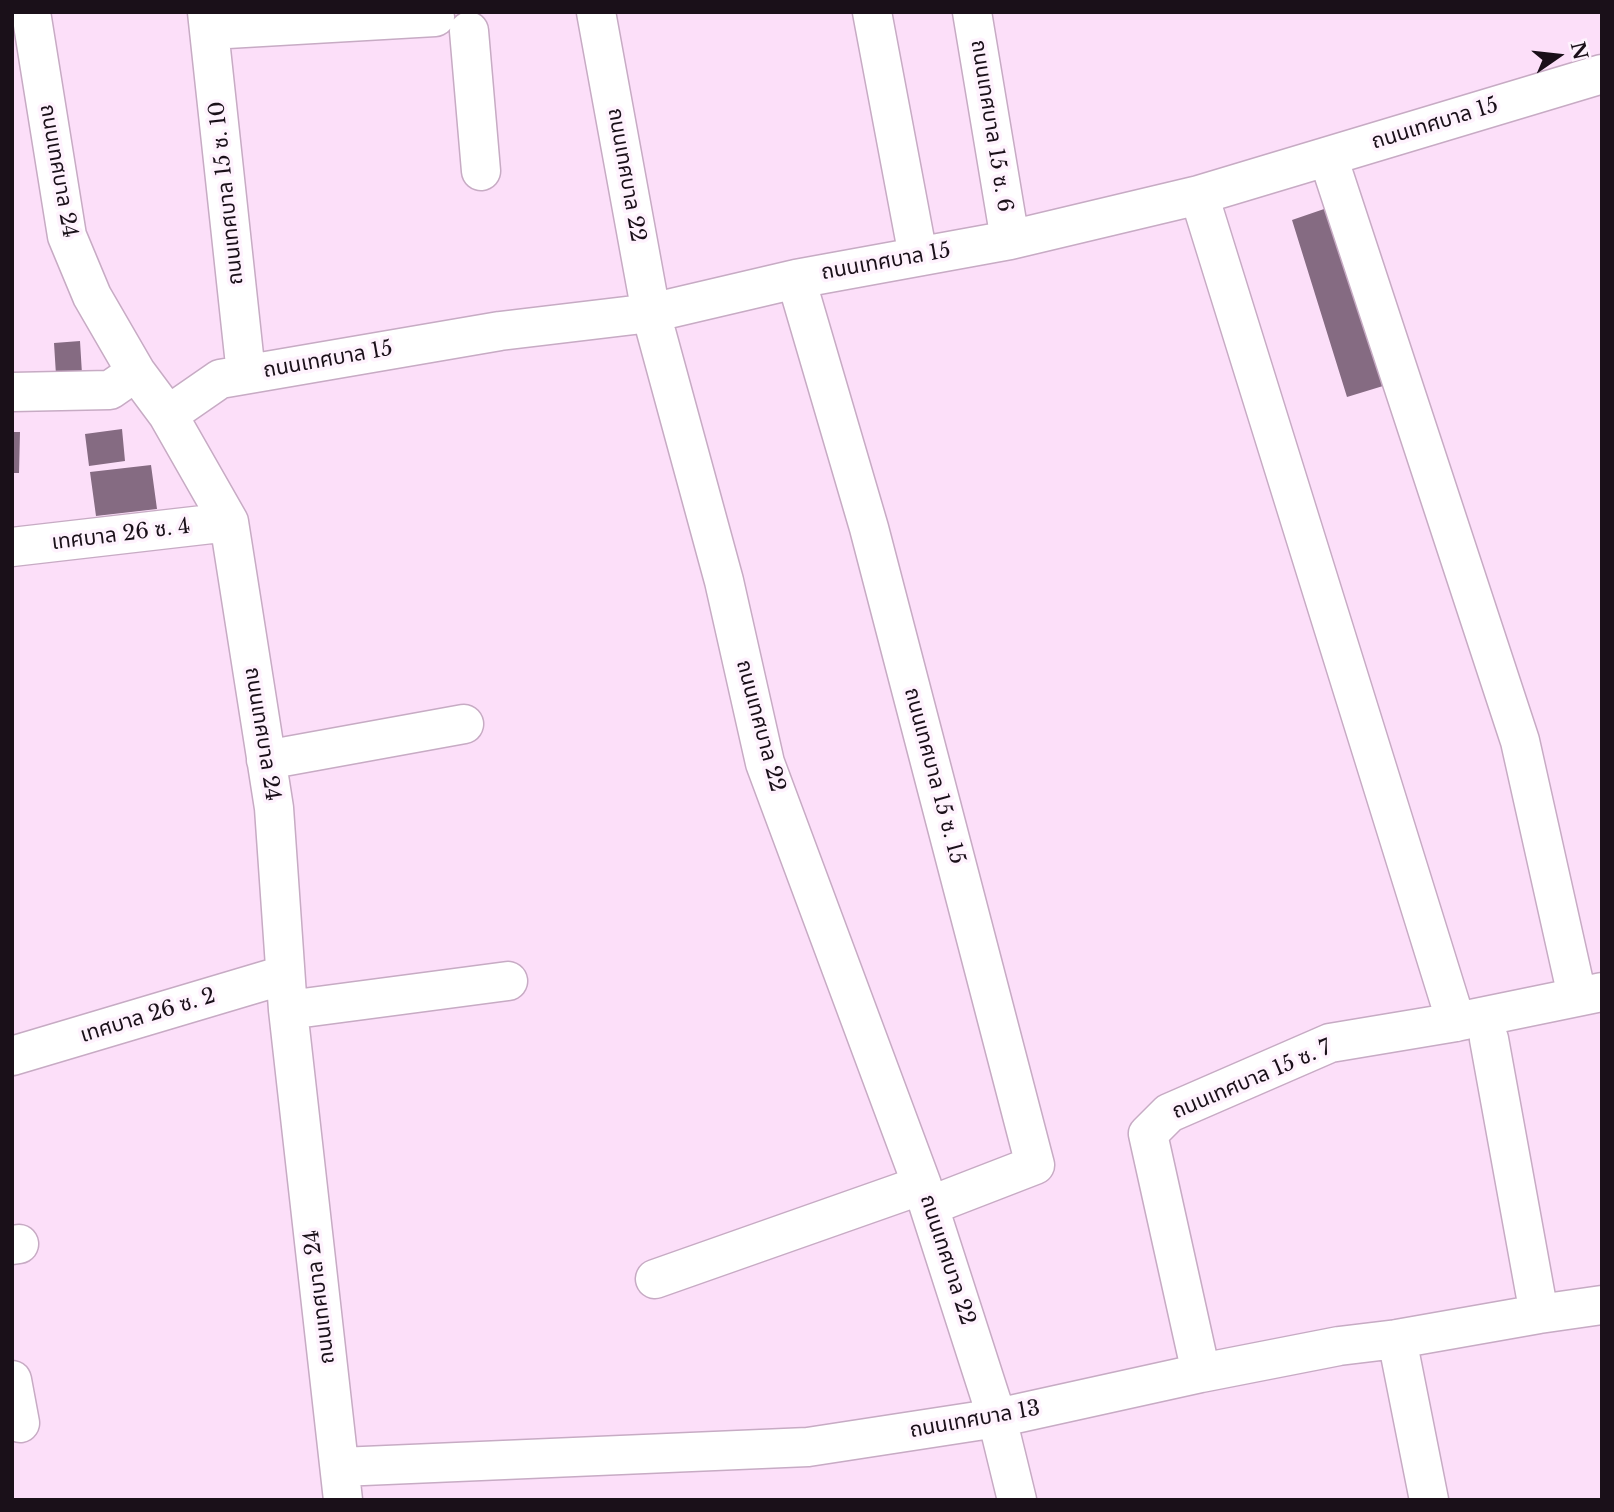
<!DOCTYPE html>
<meta charset="utf-8">
<style>
body{margin:0}
#map{position:relative;width:1614px;height:1512px;overflow:hidden;background:#fcdff9;font-family:"Libre Baskerville",serif}
canvas{display:block}
.frame{position:absolute;inset:0;border:14px solid #1a1019;pointer-events:none}
.north{position:absolute;left:1523px;top:21px;width:70px;height:70px;-webkit-text-stroke:5px #fef2fd;paint-order:stroke;rotate:76deg;font-size:19px;font-weight:700;line-height:28px;text-align:center;color:#1a1019}
.north::after{content:'';display:block;margin:auto;width:24px;height:32px;background:#1a1019;clip-path:polygon(50% 0,100% 100%,50% 72%,0 100%)}
</style>
<div id="map">
<canvas width="1614" height="1512"></canvas>
<div class="frame"></div>
<div class="north">N</div>
</div>
<script>
const ctx = document.querySelector('canvas').getContext('2d');
ctx.lineJoin = 'round';
function paint(path, color) {
  ctx.fillStyle = color;
  ctx.fill(path, 'evenodd');
}
function strokePath(path, color, width, dash) {
  ctx.strokeStyle = color;
  ctx.lineWidth = width;
  ctx.lineCap = dash ? 'butt' : 'round';
  ctx.setLineDash(dash || []);
  ctx.stroke(path);
}
function label(font, color, halo, rows, align = 'center') {
  ctx.font = font + ' "Libre Baskerville","Noto Sans Thai",serif';
  ctx.lineWidth = 7;
  ctx.setLineDash([]);
  ctx.textBaseline = 'middle';
  ctx.strokeStyle = halo;
  ctx.fillStyle = color;
  for (const [text, x, y, turn = 0] of rows) {
    ctx.save();
    ctx.translate(x, y);
    ctx.rotate((+turn || 0) * Math.PI / 180);
    ctx.textAlign = isNaN(turn) ? turn : align;
    if (halo) ctx.strokeText(text, 0, 0);
    ctx.fillText(text, 0, 0);
    ctx.restore();
  }
}
const building = new Path2D(`
 M1327 208 1383 386 1347 397 1292 220Z
 M80 341 82 374 56 375 54 343Z
 M122 429 125 461 89 466 85 434Z
 M12 432H20L19 473H12Z
 M151 465 157 509 96 516 90 472Z`);
const minor = new Path2D(`
 M31 12 67 236 92 296 136 372 168 415 229 522 274 808 288 1010 343 1500
 M207 12 246 374
 M596 12 651 313 724 581 765 763 922 1185 997 1418 1017 1500
 M872 12 918 256
 M972 12 1010 240
 M210 30 435 17
 M469 31 481 171
 M1328 157 1520 741 1577 996
 M1199 195 1456 1022
 M796 279 869 528 1035 1165 929 1206
 M12 392 110 390 136 372
 M168 415 220 379 500 331 651 313 796 279 1010 240 1199 195 1602 74
 M12 547 229 522
 M266 760 464 724
 M288 1010 508 981
 M1489 1039 1539 1314
 M12 1056 284 975
 M12 1245 19 1244
 M655 1279 922 1185
 M1397 1339 1429 1500
 M1201 1373 1148 1134 1169 1113 1330 1043 1456 1022 1602 992
 M12 1380 20 1423
 M340 1467 808 1447 997 1418 1201 1373 1339 1346 1397 1339 1539 1314 1602 1305`);
const streetNames = [
 ["ถนนเทศบาล 15",1435,124,-17],
 ["ถนนเทศบาล 15 ซ. 6",991,126,81],
 ["ถนนเทศบาล 24",58,171,80],
 ["ถนนเทศบาล 22",626,175,80],
 ["ถนนเทศบาล 15 ซ. 10",227,193,-96],
 ["ถนนเทศบาล 15",886,262,-10],
 ["ถนนเทศบาล 15",328,360,-10],
 ["เทศบาล 26 ซ. 4",121,535,-7],
 ["ถนนเทศบาล 22",760,726,75],
 ["ถนนเทศบาล 24",262,734,81],
 ["ถนนเทศบาล 15 ซ. 15",934,776,75],
 ["เทศบาล 26 ซ. 2",148,1016,-17],
 ["ถนนเทศบาล 15 ซ. 7",1252,1080,-23],
 ["ถนนเทศบาล 22",947,1260,72],
 ["ถนนเทศบาล 24",320,1297,-97],
 ["ถนนเทศบาล 13",975,1420,-10]
];
paint(building, '#856b82');
strokePath(minor, '#c7abc4', 41);
strokePath(minor, '#fff', 38);
label('21px', '#1a1019', '#fef2fd', streetNames);
</script>
